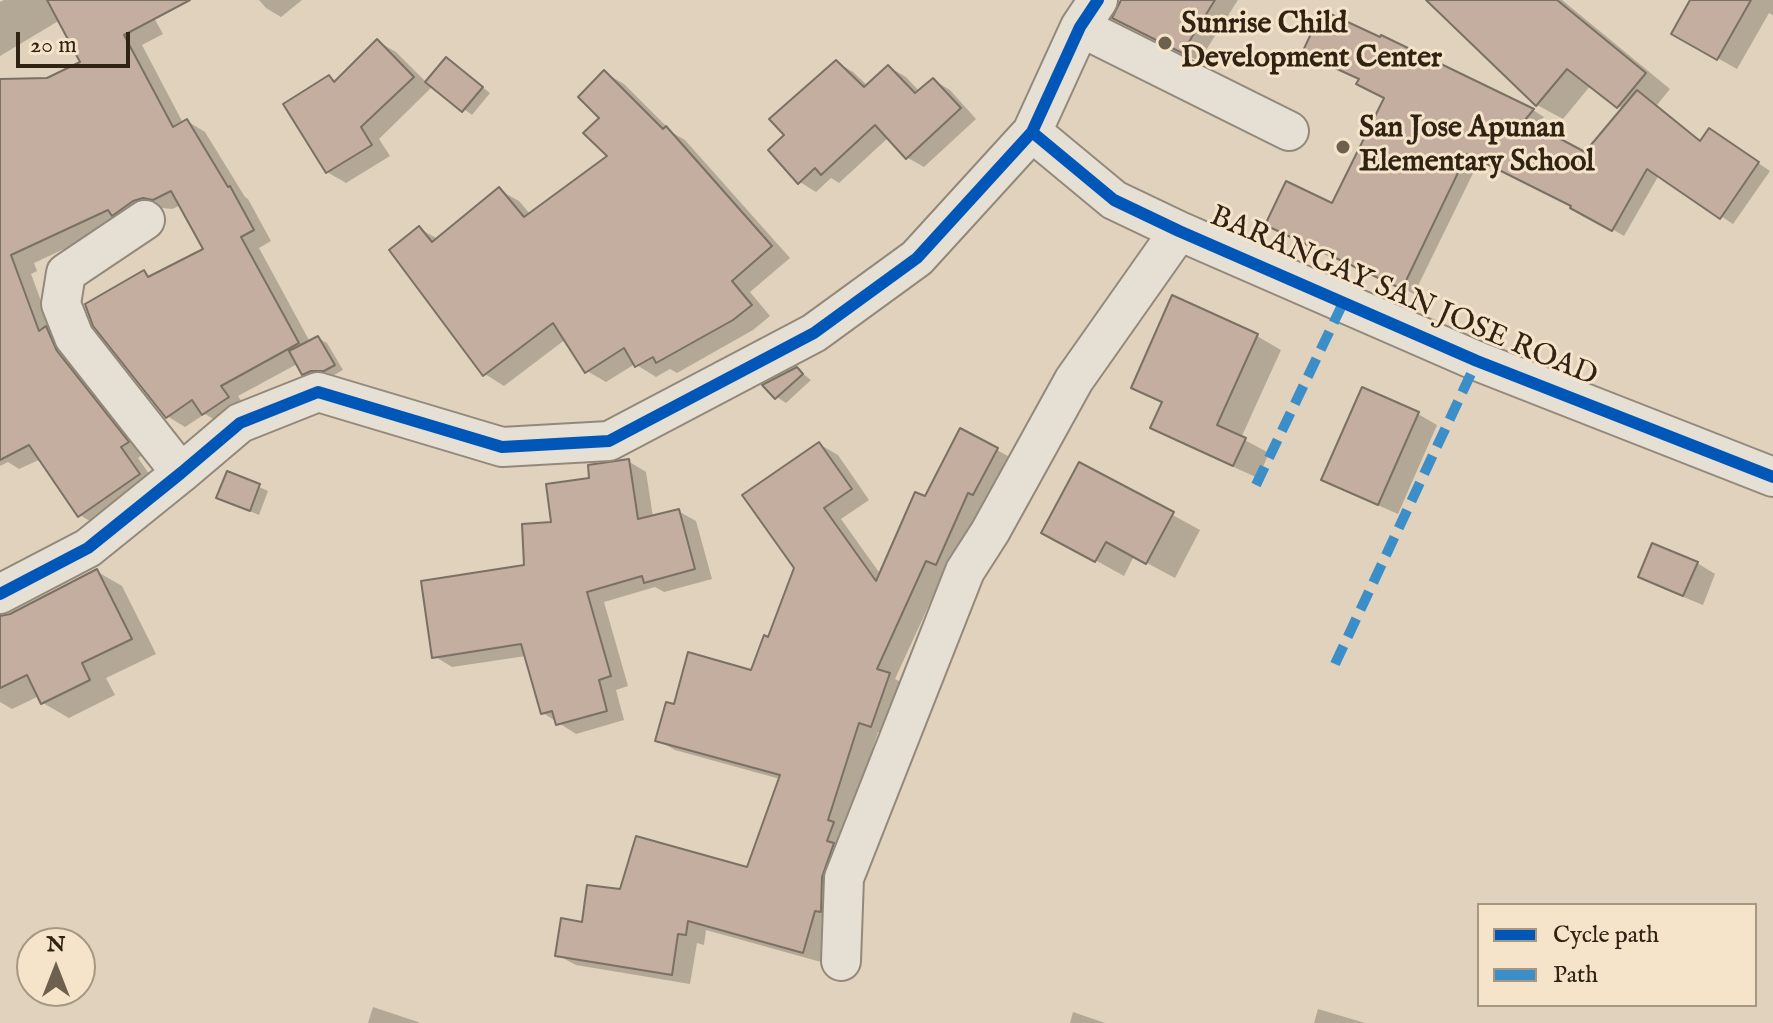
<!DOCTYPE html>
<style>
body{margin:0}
#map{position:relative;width:1773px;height:1023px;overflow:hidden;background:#e0d2bc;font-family:"IM FELL English",serif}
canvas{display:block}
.legend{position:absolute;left:1477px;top:903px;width:280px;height:104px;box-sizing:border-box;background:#f5e4ca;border:2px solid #a69781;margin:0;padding:10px 14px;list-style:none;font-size:24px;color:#302313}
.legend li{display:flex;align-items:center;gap:16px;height:40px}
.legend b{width:40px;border:2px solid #a69781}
.north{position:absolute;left:16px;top:927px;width:80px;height:80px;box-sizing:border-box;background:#f5e4ca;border:2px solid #a69781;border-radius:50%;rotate:0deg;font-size:22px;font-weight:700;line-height:32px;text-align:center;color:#302313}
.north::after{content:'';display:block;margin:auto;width:28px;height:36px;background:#6e604e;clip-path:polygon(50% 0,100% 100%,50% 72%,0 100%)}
.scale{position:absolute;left:16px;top:32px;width:114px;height:36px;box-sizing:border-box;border:4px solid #302313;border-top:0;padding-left:10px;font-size:24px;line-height:28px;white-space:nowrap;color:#302313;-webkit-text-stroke:6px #f5e4ca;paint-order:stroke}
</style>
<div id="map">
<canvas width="1773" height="1023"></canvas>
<ul class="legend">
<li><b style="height:10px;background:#0057b8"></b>Cycle path</li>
<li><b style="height:10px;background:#3c8ec8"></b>Path</li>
</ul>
<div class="north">N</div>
<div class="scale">20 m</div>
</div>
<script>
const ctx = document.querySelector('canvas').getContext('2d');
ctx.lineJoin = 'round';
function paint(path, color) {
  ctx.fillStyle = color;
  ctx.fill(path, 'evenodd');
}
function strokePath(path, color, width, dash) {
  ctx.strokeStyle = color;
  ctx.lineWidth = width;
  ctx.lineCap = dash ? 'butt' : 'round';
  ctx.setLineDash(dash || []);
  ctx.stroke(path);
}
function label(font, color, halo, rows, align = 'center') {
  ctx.font = font + ' "IM FELL English",serif';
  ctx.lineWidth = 6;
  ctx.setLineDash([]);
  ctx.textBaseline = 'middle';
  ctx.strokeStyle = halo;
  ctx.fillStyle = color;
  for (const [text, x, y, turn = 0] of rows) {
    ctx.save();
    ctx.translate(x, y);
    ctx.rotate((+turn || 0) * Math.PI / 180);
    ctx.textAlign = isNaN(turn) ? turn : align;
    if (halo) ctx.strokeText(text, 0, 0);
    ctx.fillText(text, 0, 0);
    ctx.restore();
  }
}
const shadow = new Path2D(`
 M4 0H144L163 34 142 45 183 123 187 121 205 132 245 197 248 199 271 241 259 248 310 342 318 338 327 343 343 370 334 375H321L313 378 304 373 299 363 238 396 246 408 222 424 205 414 185 427 167 416 144 273 151 277 206 250 181 205 172 209 162 208 124 221 34 263 37 271 31 274 53 333 145 453 138 458 157 485 98 526 80 515 41 459 19 469 8 462 0 466V81L48 80 83 63 60 20 0 56V2Z
 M259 0H302L281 17 266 8Z
 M1124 0H1238L1199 61 1130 26Z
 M1429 0H1562L1670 89 1657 105 1702 142 1721 138 1770 171 1733 224 1659 175 1624 236 1573 206 1480 159 1414 294 1280 231 1333 206 1386 98 1382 38 1533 110 1544 117 1536 128 1586 154 1624 110 1591 85 1563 119 1537 105Z
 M1692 0H1773V15L1769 13 1737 69 1673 33Z
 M377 41 396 52 427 83 447 60 490 93 472 115 433 86 379 139 390 156 346 183 327 172 329 77 337 81Z
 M836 62 853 72 868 86 889 67 906 77 920 92 933 80 950 90 976 119 924 167 908 158 889 137 839 183 831 178 816 192 800 182 787 135Z
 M605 73 624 84 673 133 685 140 790 258 750 292 770 316 753 330 677 373 670 369 656 377 635 364 606 382 587 371 566 339 504 386 485 374 420 229 438 239 499 190 519 201 530 214 610 156 601 118Z
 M1173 298 1257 336 1281 350 1241 438 1269 453 1258 478 1176 441 1153 427 1163 404 1133 387Z
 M797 369 811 380 786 403 777 397Z
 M1418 414 1437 425 1398 514 1343 490 1324 479Z
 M819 444 838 455 869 500 841 519 881 575 926 499 997 450 1015 460 955 574 945 570 895 679 908 686 889 736 878 732 846 832 833 920 821 962 706 930 704 945 697 943 690 984 576 965 557 955 584 924 622 892 748 869 780 779 675 750 657 740 675 707 752 672 769 639 796 568Z
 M628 461 646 472 653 517 678 511 696 521 712 579 664 592 655 587 604 602 628 686 616 690 624 720 576 734 543 713 526 656 452 667 434 656 526 567 553 524 592 480Z
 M1080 464 1200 530 1175 578 1134 556 1124 576 1068 545Z
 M228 473 268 491 259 515 219 498Z
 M1697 563 1715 574 1703 605 1659 587 1641 576Z
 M96 571 122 586 156 654 106 678 115 695 69 718 43 703 39 696 12 709 0 702V634L11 615Z
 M373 1007 418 1022 419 1023H368Z
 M1318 1009 1365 1023H1314Z
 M1073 1012 1105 1023H1070Z`);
const building = new Path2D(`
 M47 0H190L124 35 173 127 187 119 228 187 230 186 254 230 241 237 299 343 221 386 229 397 202 415 192 400 166 418 93 326 85 304 144 270 148 277 203 249 171 191 153 200 143 198 133 201 112 216 108 210 11 255 39 331 46 326 57 351 129 442 121 447 140 474 78 517 29 445 0 460V79L47 78 80 62Z
 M1121 0H1215L1182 53 1112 18Z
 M1426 0H1557L1646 73 1617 108 1567 69 1536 106Z
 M1690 0H1751L1717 60 1671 34Z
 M1322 10 1380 37 1381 35 1534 109 1525 120 1585 152 1637 90 1700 141 1709 128 1759 162 1720 219 1647 169 1612 231 1570 208 1571 206 1467 154 1402 289 1265 225 1286 181 1332 203 1384 98 1356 84 1359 79 1302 53Z
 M377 39 414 77 361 127 372 145 326 173 283 104 329 75 334 82Z
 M446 57 483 87 462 112 425 82Z
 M836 60 864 87 888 65 915 93 933 78 961 108 906 159 875 125 821 175 815 168 798 184 768 150 784 135 769 119Z
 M604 70 663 129 666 126 772 246 732 281 752 305 733 320 656 363 653 357 635 367 624 348 585 373 553 323 483 376 389 250 419 226 432 242 499 187 524 217 607 156 583 133 599 118 578 97Z
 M1172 295 1258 334 1217 425 1246 438 1233 466 1150 428 1162 402 1131 388Z
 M318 336 335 365 324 371H311L302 375 289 351Z
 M797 367 803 374 775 399 762 385Z
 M1362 387 1419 412 1378 505 1321 480Z
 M960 428 998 448 973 495 968 493 936 565 926 561 877 669 890 673 871 727 859 723 828 820 834 822 827 841 834 843 822 877 821 912 815 911 803 953 688 921 686 935 678 934 672 975 555 956 561 918 582 922 587 885 620 889 636 836 747 867 780 775 655 741 666 702 674 704 688 652 751 670 764 635 768 637 794 568 742 495 819 442 852 489 824 508 876 581 915 492 925 496Z
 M629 459 638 519 679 509 695 569 644 583 642 576 587 592 611 676 599 680 607 711 556 725 552 711 541 714 521 644 432 658 421 581 524 565 522 524 551 522 546 484 589 478 588 465Z
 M1079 462 1174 512 1146 564 1106 542 1095 562 1041 533Z
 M227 471 260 484 250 511 216 498Z
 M1652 543 1698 562 1683 596 1638 577Z
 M97 569 132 639 82 663 90 680 41 704 27 675 0 688V616L10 614Z`);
const minor = new Path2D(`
 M1080 27 1289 131
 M1032 132 1114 200 1179 231 1477 361 1773 477
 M145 220 66 273 61 304 74 337 181 473
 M0 594 88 548 181 473 240 423 318 392 502 447 609 441 814 333 917 258 1032 132 1080 27 1098 0
 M841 961 844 878 965 571 990 532 1074 380 1179 231`);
const quiet = new Path2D(`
 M1256 485 1343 303
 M1335 664 1477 361`);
const cycleway = new Path2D(`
 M1032 132 1114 200 1179 231 1477 361 1773 477
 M0 594 88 548 181 473 240 423 318 392 502 447 609 441 814 333 917 258 1032 132 1080 27 1098 0`);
const markers = [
 [1165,43,8,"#6e604e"],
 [1343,147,8,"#6e604e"]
];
const poiNames = [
 ["Sunrise Child",1181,26],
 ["Development Center",1181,60],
 ["San Jose Apunan",1359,130],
 ["Elementary School",1359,164]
];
const streetNames = [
 ["BARANGAY SAN JOSE ROAD",1403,298,23]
];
paint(shadow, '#0003');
paint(building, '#c3aea0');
strokePath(building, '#7a7164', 2);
strokePath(minor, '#93897b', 42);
strokePath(minor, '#e6dfd4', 38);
strokePath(quiet, '#3c8ec8', 10, [20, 10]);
strokePath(cycleway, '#0057b8', 12);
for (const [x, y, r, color] of markers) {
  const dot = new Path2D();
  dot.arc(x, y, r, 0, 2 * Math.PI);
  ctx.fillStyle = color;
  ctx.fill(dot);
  strokePath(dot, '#f5e4ca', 3);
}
label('bold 30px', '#302313', '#f5e4ca', poiNames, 'left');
label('30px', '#302313', '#f5e4ca', streetNames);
</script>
